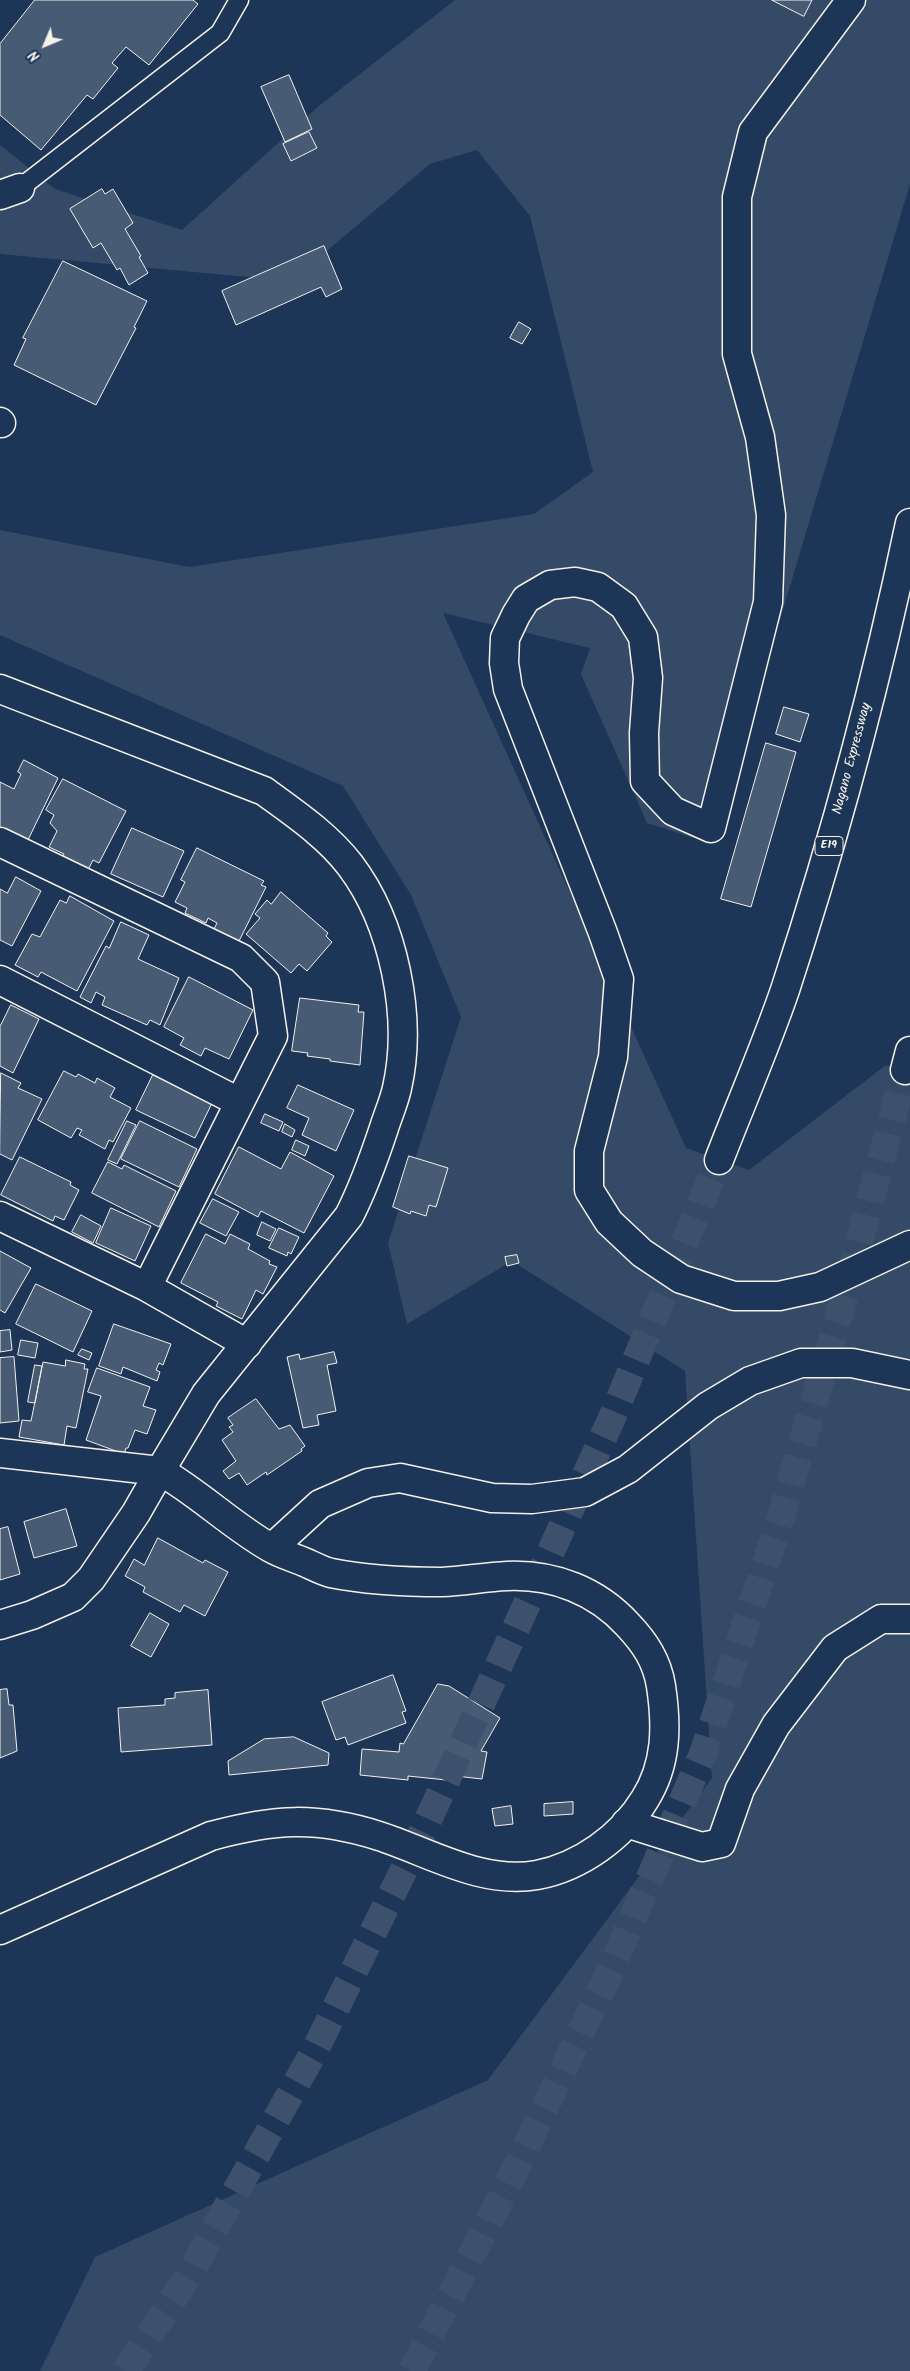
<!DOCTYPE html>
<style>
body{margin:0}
#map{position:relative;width:910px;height:2371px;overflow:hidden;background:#1d3557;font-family:Kalam,sans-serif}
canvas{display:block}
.north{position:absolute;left:20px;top:20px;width:50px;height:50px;-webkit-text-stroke:4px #1d3557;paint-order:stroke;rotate:225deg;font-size:14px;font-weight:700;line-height:20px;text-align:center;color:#f4f1e8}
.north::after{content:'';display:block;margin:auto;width:18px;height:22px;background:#f4f1e8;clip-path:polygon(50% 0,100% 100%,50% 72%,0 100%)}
</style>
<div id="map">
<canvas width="910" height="2371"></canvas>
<div class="north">N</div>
</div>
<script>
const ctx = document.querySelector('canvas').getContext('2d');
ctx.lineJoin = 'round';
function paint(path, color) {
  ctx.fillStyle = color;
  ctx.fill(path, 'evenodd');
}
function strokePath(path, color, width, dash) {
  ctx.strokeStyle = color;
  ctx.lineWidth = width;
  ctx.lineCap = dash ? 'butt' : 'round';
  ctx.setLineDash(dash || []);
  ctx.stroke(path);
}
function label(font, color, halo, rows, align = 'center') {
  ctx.font = font + ' Kalam,sans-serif';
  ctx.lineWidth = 4.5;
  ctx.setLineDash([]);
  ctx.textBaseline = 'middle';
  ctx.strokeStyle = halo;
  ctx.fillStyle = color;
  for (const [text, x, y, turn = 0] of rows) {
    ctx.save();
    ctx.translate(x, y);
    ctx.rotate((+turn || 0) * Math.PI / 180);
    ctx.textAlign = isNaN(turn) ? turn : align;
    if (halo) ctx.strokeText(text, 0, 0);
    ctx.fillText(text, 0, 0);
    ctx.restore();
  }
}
const green = new Path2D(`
 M455 0H910V184L713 844 647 823 581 674 590 648 443 613 686 1148 749 1170 886 1065 910 1071V2371H40L95 2257 488 2080 712 1778 685 1371 512 1261 407 1324 388 1243 461 1017 411 895 343 786 0 635V530L189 567 534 514 593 472 530 216 477 150 430 164 291 281 0 254V145L55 189 182 230 320 105Z`);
const building = new Path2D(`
 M35 0H193L198 4 149 65 126 47 112 63 118 68 93 99 87 95 41 150 0 115V44Z
 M772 0H812L804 16Z
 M289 75 312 129 285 142 261 87Z
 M309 132 317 148 291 161 283 144Z
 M102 189 105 194 113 189 133 223 125 229 141 256 139 257 148 273 129 285 120 268 117 270 101 243 93 248 70 209Z
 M324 246 342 289 326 297 321 287 236 325 222 291Z
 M63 261 147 301 134 327 136 328 96 405 14 365 26 339 23 338Z
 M519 322 531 329 522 344 510 338Z
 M784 707 809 714 800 742 776 734Z
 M766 743 796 752 751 907 721 899Z
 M24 760 58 778 27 842 0 829V782L14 789 21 774 18 772Z
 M63 779 126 811 99 863 93 860 87 872 62 859 64 854 49 847 57 831 50 823 54 815 46 810Z
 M132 828 184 851 163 897 111 874Z
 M197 848 264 881 261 885 266 887 238 943 213 931 217 923 208 918 206 923 185 913 187 908 175 902 185 882 181 880Z
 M16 877 41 891 12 946 0 940V889L7 893Z
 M281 892 328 933 326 936 332 942 307 971 299 964 291 973 246 934 260 918 255 914 267 900 271 904Z
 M70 896 114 921 77 991 41 972 38 977 15 965 32 934 40 937 60 900 66 903Z
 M121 922 149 935 138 959 179 978 160 1025 150 1020 147 1025 102 1005 105 997 96 992 91 1003 80 997 106 946 109 948Z
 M189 977 253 1010 229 1059 205 1048 201 1056 180 1045 184 1038 164 1027Z
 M300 998 359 1005 358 1012H364L360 1065 330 1061V1059L307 1056 308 1053 292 1051Z
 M11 1005 39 1019 13 1073 0 1066V1027Z
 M64 1071 76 1077 78 1074 95 1083 97 1078 115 1088 110 1097 131 1108 113 1142 109 1140 105 1149 79 1135 82 1130 77 1128 71 1138 38 1120Z
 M1 1073 21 1083 18 1088 42 1099 12 1160 0 1154Z
 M153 1075 212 1103 195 1138 136 1110Z
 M298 1085 354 1110 336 1151 302 1135 309 1118 287 1108Z
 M265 1114 283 1122 279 1131 261 1123Z
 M127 1121 136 1125 117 1164 108 1160Z
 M140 1121 197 1149 179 1187 121 1159Z
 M285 1124 295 1130 292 1137 282 1132Z
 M296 1140 309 1146 305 1156 292 1150Z
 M239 1147 281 1169 290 1152 334 1176 304 1233 261 1211 258 1217 215 1194Z
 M409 1156 448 1168 436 1207 429 1205 426 1216 411 1211 410 1214 393 1207Z
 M20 1157 71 1182 70 1185 79 1190 64 1220 55 1216 53 1221 1 1195Z
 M108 1162 122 1169 124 1165 176 1191 159 1227 92 1193Z
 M213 1199 239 1212 226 1236 200 1223Z
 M111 1208 151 1226 135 1261 96 1243Z
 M81 1215 101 1226 93 1243 72 1232Z
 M262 1222 276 1229 270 1241 257 1235Z
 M279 1228 299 1237 291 1254 288 1252 287 1256 269 1248Z
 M206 1234 225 1244 230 1234 250 1244 248 1249 270 1261 269 1264 277 1267 263 1294 256 1290 242 1319 216 1306 218 1302 181 1283Z
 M0 1251 31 1268 5 1313 0 1310Z
 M517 1255 519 1263 507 1266 505 1257Z
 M36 1284 92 1311 73 1352 16 1324Z
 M114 1324 171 1344 163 1365 159 1363 156 1370 160 1372 157 1381 123 1367 121 1374 99 1366Z
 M10 1330 12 1350 0 1352V1331Z
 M21 1340 38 1343 35 1358 18 1355Z
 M82 1349 92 1353 89 1360 78 1355Z
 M334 1352 337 1363 327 1365 336 1411 317 1415 319 1425 303 1428 287 1357 299 1354 300 1359Z
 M14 1357 19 1421 0 1423V1358Z
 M66 1360 85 1364 84 1369H88L76 1428 67 1426 64 1445 19 1437 22 1420 31 1421 43 1362 65 1366Z
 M35 1365 42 1366 35 1403 28 1402Z
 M97 1368 150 1387 143 1406 156 1410 147 1434 135 1430 128 1448H126L124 1454 86 1440 101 1396 88 1392Z
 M256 1399 279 1429 290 1425 305 1446 301 1449 302 1451 267 1475 266 1472 247 1485 239 1473 229 1479 223 1471 236 1461 222 1440 233 1432 229 1427 233 1425 228 1418Z
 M66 1509 77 1546 34 1558 24 1522Z
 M8 1527 20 1574 0 1580V1529Z
 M158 1538 203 1563 205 1560 228 1572 205 1616 184 1605 180 1612 143 1592 145 1587 125 1576 134 1559 144 1565Z
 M150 1613 169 1624 151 1657 131 1646Z
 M393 1675 406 1711 402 1712 406 1723 348 1745 345 1737 336 1740 322 1702Z
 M438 1684 449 1686 500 1718 481 1751 487 1752 482 1779 447 1775 446 1780 408 1776V1780L360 1775 362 1749 399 1752 400 1743 403 1744Z
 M7 1689 9 1705H13L17 1751 0 1758V1690Z
 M208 1690 212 1745 121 1752 118 1708 165 1705V1699L175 1698V1693Z
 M294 1737 329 1753 328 1765 229 1775 228 1761 264 1739Z
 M573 1802V1814L544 1816V1804Z
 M511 1806 513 1824 495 1826 492 1809Z`);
const motorwayTunnel = new Path2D(`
 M126 2371 190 2273 315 2050 423 1831 611 1420 719 1160
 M412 2371 510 2180 608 1976 704 1751 780 1520 845 1295 905 1070`);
const service = new Path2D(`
 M20 188 220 33 239 0`);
const minor = new Path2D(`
 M851 0 753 132 737 197V354L760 437 771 515 768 602 711 828 673 811 645 781 644 733 648 678 643 637 624 606 598 587 575 582 550 585 526 599 516 615 505 638 504 663 508 689 603 933 619 979 613 1057 589 1151V1190L609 1222 642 1253 681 1279 734 1296H779L820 1287 910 1245
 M0 195 20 188
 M0 422 1 423
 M0 842 241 958 265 982 273 1036 147 1287
 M0 980 239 1102
 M0 1216 147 1287 247 1344
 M0 1453 160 1471 136 1513 91 1579 73 1597 32 1615 0 1625
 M272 1548 320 1504 368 1483 400 1478 492 1498 532 1499 585 1492 628 1469 708 1406 750 1381 801 1363H852L910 1375
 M626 1823 702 1847 721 1843 740 1789 776 1725 835 1648 881 1619H910`);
const tertiary = new Path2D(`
 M0 689 264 791C294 813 327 835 350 865 394 923 413 1017 397 1088 394 1102 388 1115 384 1128 374 1158 364 1187 349 1216L206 1394 160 1471C199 1493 232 1526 271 1548 281 1554 293 1557 304 1562 312 1565 322 1571 331 1573 366 1580 406 1582 442 1582 464 1581 485 1577 507 1576 554 1574 597 1591 628 1625 645 1643 657 1661 661 1686 667 1726 667 1764 645 1799 622 1837 580 1867 537 1875 482 1885 429 1852 379 1836 316 1816 274 1819 211 1836L0 1930`);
const motorway = new Path2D(`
 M905 1070 910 1051
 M719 1160C741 1103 765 1048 785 990 835 837 877 681 910 523`);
const shields = [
 [829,846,28]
];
const shieldNames = [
 ["E19",829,846]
];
const streetNames = [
 ["Nagano Expressway",853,759,-75]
];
paint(green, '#354a67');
paint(building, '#485b74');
strokePath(building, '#f4f1e8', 1);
strokePath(motorwayTunnel, '#3d516d', 28, [28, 14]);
strokePath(service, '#f4f1e8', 21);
strokePath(minor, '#f4f1e8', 31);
strokePath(tertiary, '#f4f1e8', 31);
strokePath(motorway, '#f4f1e8', 31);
strokePath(service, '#1d3557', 18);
strokePath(minor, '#1d3557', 28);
strokePath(tertiary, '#1d3557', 28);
strokePath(motorway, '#1d3557', 28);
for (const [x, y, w] of shields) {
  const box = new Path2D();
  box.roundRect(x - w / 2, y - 9.5, w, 19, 4);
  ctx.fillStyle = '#1d3557';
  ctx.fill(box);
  strokePath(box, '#f4f1e8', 1);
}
label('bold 12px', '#f4f1e8', null, shieldNames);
label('14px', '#f4f1e8', '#1d3557', streetNames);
</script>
